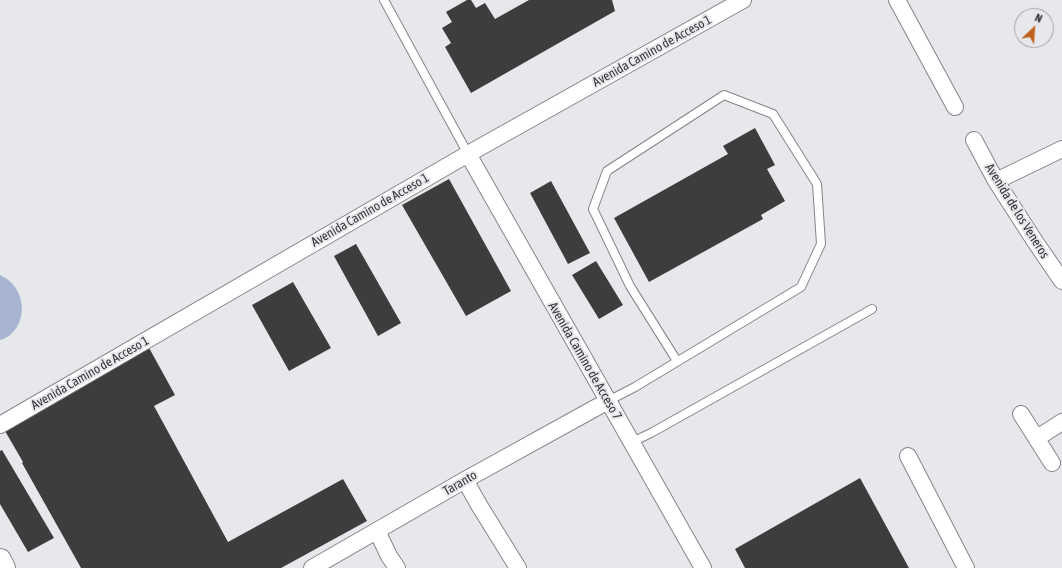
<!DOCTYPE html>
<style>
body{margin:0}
#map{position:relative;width:1062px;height:568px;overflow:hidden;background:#e7e8eb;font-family:"Asap Condensed",sans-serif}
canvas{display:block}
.north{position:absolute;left:1014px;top:8px;width:40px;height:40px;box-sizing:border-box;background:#e7e8eb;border:1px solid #a0a1a3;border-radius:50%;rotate:25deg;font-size:11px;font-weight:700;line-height:16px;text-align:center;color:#363738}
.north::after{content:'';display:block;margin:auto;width:14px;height:18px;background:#c0601d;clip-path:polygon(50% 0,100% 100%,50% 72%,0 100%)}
</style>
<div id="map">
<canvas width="1062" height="568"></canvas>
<div class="north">N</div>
</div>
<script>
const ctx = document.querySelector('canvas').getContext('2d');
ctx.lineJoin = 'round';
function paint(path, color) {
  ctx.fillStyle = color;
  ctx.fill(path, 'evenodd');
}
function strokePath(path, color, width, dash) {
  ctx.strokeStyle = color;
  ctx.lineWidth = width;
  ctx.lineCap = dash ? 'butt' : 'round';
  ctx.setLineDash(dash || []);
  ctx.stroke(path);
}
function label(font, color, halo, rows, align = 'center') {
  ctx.font = font + ' "Asap Condensed",sans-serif';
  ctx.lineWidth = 4;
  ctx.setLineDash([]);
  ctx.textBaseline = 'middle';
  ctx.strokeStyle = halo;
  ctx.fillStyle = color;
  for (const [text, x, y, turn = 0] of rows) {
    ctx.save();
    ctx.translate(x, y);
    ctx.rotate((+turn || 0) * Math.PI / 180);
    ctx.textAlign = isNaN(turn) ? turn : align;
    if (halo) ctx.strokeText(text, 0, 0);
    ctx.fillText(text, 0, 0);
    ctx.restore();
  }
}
const water = new Path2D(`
 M0 275C24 285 30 319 9 336 6 338 3 339 0 340Z`);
const building = new Path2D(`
 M467 0H471L476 8 485 3 495 19 529 0H612L615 11 471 93 445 47 451 43 442 28 452 22 446 12Z
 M755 128 775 165 767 169 785 201 761 215 763 219 649 282 614 218 728 154 723 146Z
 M449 179 511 291 466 316 402 205Z
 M551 181 590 253 568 264 530 193Z
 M356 244 401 323 378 336 334 256Z
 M596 261 623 305 599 319 572 275Z
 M293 282 331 348 289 371 252 305Z
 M148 346 175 395 154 406 228 542 343 479 367 521 281 568H81L22 463 23 462 5 431Z
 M2 450 54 538 28 552 0 504V451Z
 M860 478 909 568H745L735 549Z`);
const service = new Path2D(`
 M384 0 468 154
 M608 401 635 387 801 287 821 244 817 184 773 114 724 95 607 171 593 209 630 286 677 361
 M632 442 651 433 872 309`);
const minor = new Path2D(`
 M897 0 955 107
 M974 140 996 181 1034 240 1062 281
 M468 154 703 568
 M996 181 1062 149
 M1021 414 1052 463
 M0 425 468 154 743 0
 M1037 438 1062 422
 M908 456 966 568
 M465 480 479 505 518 568
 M377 531 389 556 397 568
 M312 568 465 480 608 401`);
const secondary = new Path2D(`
 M0 560 4 568`);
const streetNames = [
 ["Avenida Camino de Acceso 1",652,51,-29],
 ["Avenida Camino de Acceso 1",370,210,-30],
 ["Avenida de los Veneros",1017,211,58],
 ["Avenida Camino de Acceso 7",585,361,60],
 ["Avenida Camino de Acceso 1",90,373,-30],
 ["Taranto",460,483,-30]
];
paint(water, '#a6b4d1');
paint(building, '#3f3c3e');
strokePath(service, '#848588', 10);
strokePath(minor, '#848588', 18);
strokePath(secondary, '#848588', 24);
strokePath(service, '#fff', 8);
strokePath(minor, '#fff', 16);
strokePath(secondary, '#fff', 22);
label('13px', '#363738', '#e7e8eb', streetNames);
</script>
